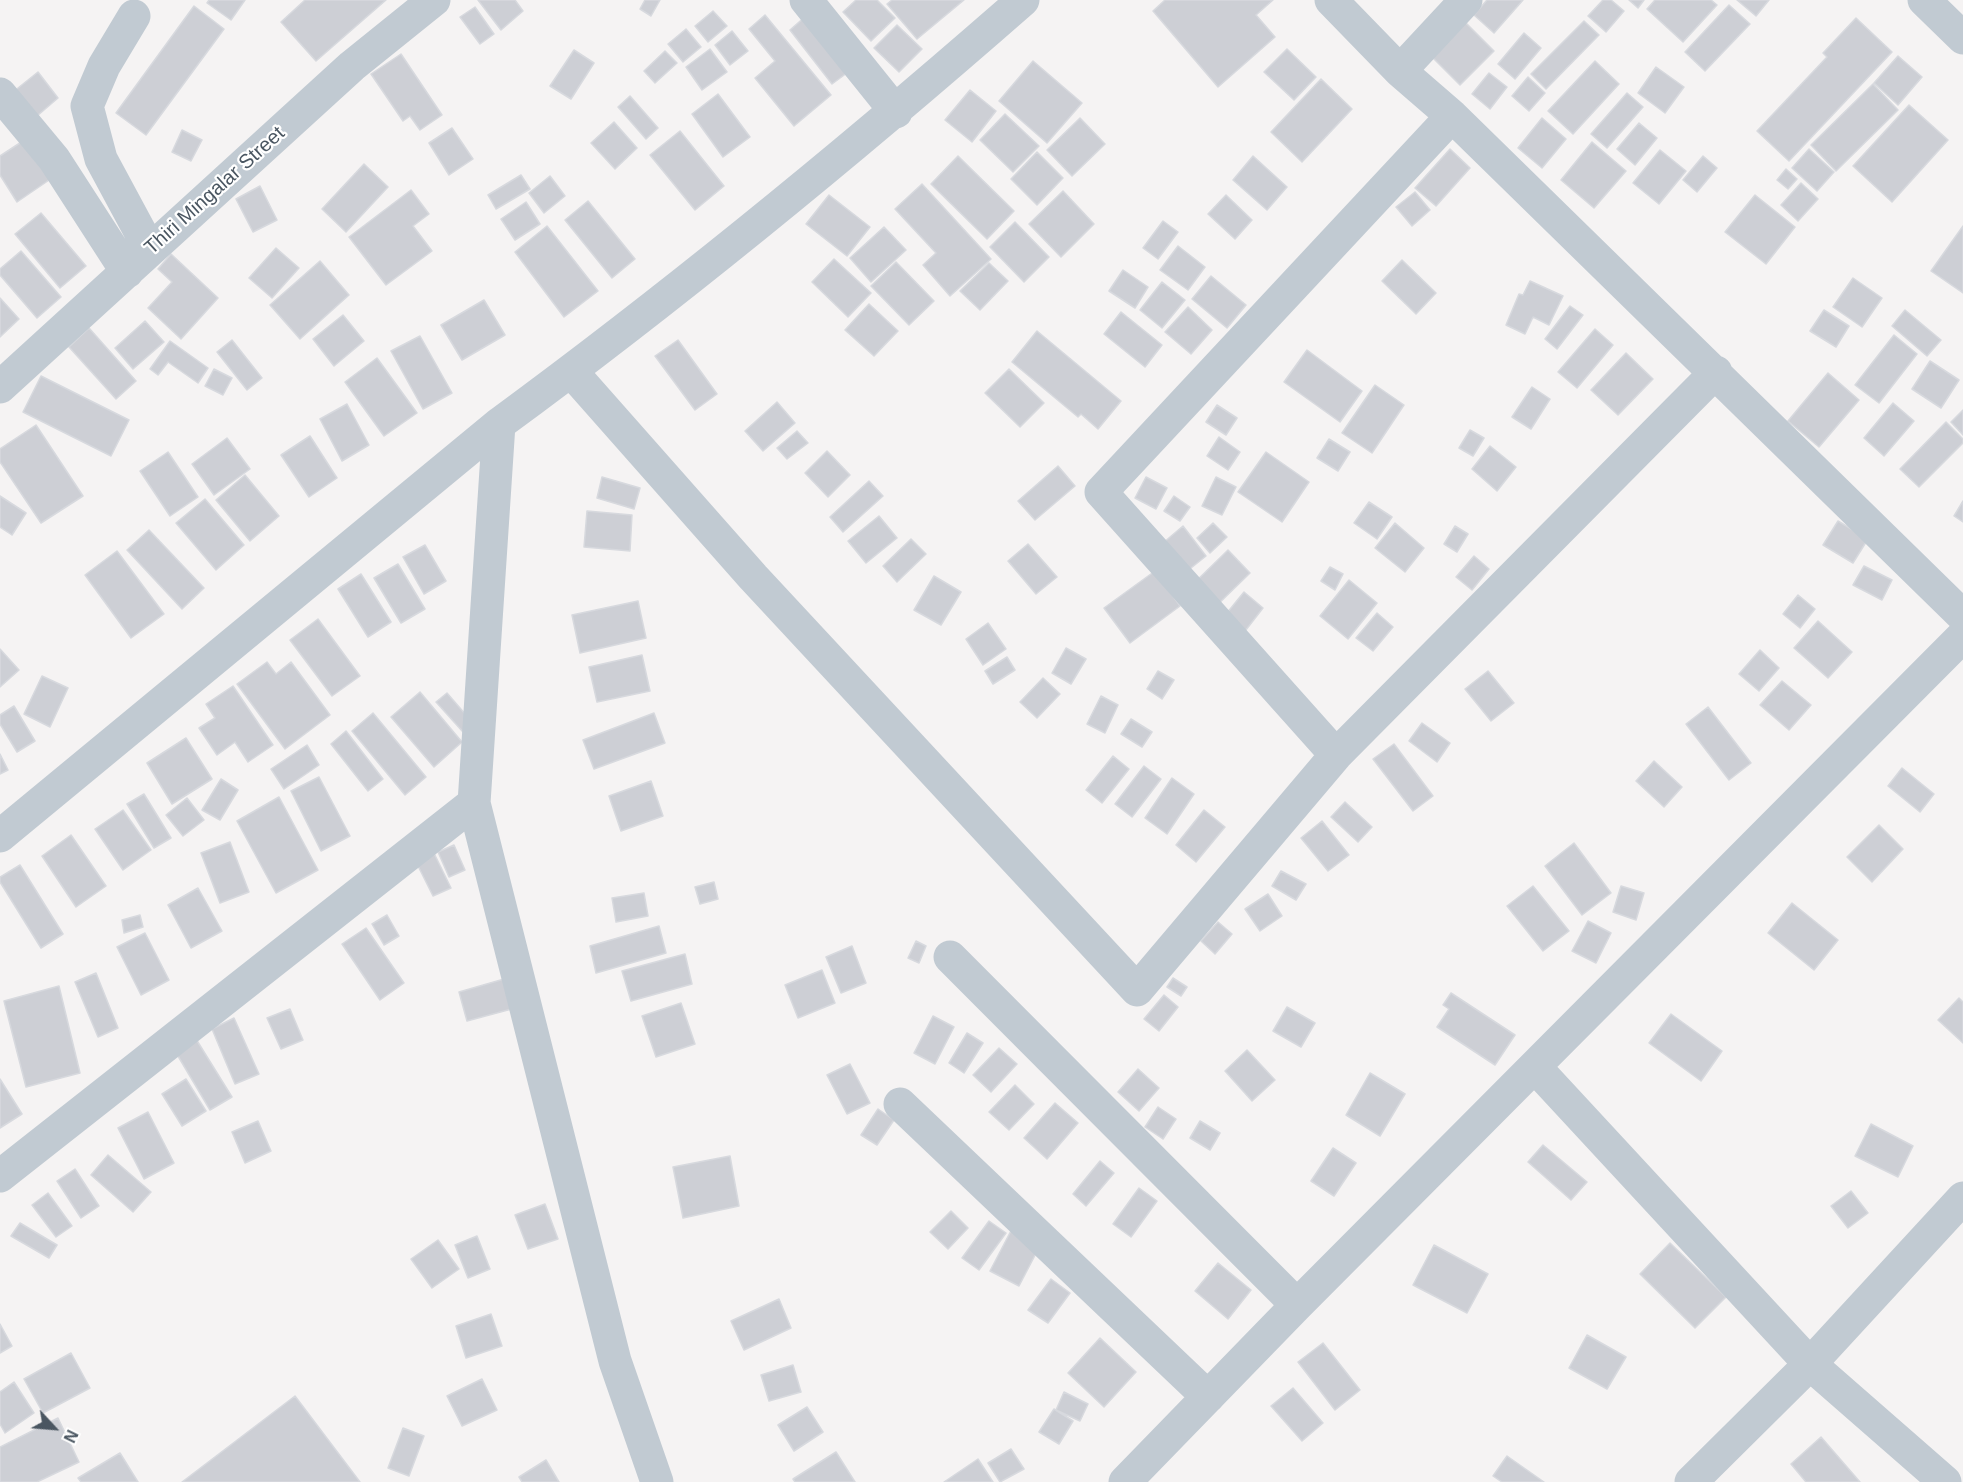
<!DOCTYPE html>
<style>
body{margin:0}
#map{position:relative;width:1963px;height:1482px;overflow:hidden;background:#f5f3f3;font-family:Arial,sans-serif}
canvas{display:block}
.north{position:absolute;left:24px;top:1398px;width:60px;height:60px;-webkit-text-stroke:4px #fff;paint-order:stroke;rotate:116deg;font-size:16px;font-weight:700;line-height:24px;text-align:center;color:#4a5661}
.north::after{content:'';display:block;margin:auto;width:21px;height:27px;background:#4a5661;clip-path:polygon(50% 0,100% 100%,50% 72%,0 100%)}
</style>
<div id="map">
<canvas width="1963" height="1482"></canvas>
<div class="north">N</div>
</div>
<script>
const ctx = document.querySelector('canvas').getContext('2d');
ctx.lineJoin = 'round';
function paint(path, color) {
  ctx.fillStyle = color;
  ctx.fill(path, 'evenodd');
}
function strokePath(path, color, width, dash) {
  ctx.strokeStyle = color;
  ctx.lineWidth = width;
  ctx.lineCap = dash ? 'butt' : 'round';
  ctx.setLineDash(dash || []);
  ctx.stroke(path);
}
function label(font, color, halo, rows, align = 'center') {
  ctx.font = font + ' Arial,sans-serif';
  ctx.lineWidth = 4.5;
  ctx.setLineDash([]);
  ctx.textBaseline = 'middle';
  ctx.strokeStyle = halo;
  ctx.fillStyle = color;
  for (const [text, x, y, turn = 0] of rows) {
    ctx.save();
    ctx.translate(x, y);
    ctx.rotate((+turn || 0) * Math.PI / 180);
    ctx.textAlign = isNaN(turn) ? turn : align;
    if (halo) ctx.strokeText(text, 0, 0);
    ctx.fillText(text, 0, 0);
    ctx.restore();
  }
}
const building = new Path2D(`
 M209 0H245L231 20 207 3Z
 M305 0H386L316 61 281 22Z
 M478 0H515L523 11 501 30Z
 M645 0H660L651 16 640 9Z
 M856 0H877L895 18 871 41 843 12Z
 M892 0H964L917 39 887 4Z
 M1165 0H1273L1256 15 1275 37 1218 87 1153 11Z
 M1487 0H1523L1494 33 1474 15Z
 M1603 0H1611L1624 11 1606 32 1588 16Z
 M1629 0H1644L1638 8Z
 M1655 0H1711L1717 5 1683 42 1647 9Z
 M1737 0H1769L1756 16Z
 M1729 5 1750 24 1705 71 1685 52Z
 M194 6 224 29 146 135 116 113Z
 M475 7 494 34 480 44 460 17Z
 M713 11 727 26 708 42 695 26Z
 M765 15 831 95 794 126 755 78 775 61 749 29Z
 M807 15 851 70 832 84 790 30Z
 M1856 18 1892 52 1789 161 1757 131 1827 57 1823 53Z
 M1584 21 1599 35 1546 89 1531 74Z
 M1465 22 1494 51 1460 85 1431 56Z
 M897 25 922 49 899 72 874 48Z
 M686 29 701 47 683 62 668 44Z
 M732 31 748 51 730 65 715 45Z
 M1524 33 1541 48 1515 79 1498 64Z
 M710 49 727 72 702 90 686 67Z
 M1287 49 1316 77 1294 100 1264 72Z
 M574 50 594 63 571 99 550 86Z
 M665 51 677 63 655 83 644 71Z
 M401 54 442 115 420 130 410 116 403 121 371 74Z
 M1898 56 1922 77 1898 105 1874 83Z
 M1033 61 1082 103 1047 143 999 101Z
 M1595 61 1619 84 1573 134 1548 111Z
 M1656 67 1684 87 1665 113 1638 93Z
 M38 72 58 98 30 122 8 96Z
 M1489 73 1507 87 1490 109 1472 94Z
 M1528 77 1545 93 1529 111 1512 96Z
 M1321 79 1352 109 1302 162 1271 132Z
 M1873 84 1898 110 1836 171 1811 145Z
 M970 90 996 111 972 142 945 120Z
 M1627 93 1643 107 1607 148 1591 134Z
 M718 94 750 137 723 157 692 114Z
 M630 96 658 128 646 139 618 107Z
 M1909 105 1948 140 1892 202 1853 166Z
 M1005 114 1039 146 1013 172 980 140Z
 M1080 118 1105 144 1072 176 1047 150Z
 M1542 118 1566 139 1542 168 1518 148Z
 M614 122 637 148 615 169 591 143Z
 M1639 123 1657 138 1635 165 1617 149Z
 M452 128 473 159 449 175 429 143Z
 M182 130 202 140 191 161 172 152Z
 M680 131 724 186 695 210 650 155Z
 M29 137 55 176 17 202 0 175V156Z
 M1592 142 1626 171 1594 208 1561 180Z
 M1450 149 1470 168 1436 206 1415 188Z
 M1809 149 1834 172 1817 191 1792 168Z
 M1660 150 1686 171 1659 204 1633 183Z
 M1037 152 1063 178 1037 205 1011 179Z
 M958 156 1014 211 987 239 931 184Z
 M1253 156 1287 187 1267 210 1233 180Z
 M1703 156 1717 168 1697 192 1683 180Z
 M364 164 388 187 346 232 322 209Z
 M1786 169 1797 179 1788 189 1777 180Z
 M521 175 530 189 496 209 488 195Z
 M550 176 565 196 544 213 529 193Z
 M1801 183 1818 199 1798 221 1781 205Z
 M922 184 991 259 950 296 923 265 936 253 895 209Z
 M260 186 277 220 253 232 236 199Z
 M411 190 429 214 413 226 432 251 386 285 349 237Z
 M1063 191 1094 224 1061 257 1029 224Z
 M1415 192 1430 210 1412 226 1396 207Z
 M829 195 870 227 847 256 806 224Z
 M1226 195 1252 220 1235 239 1208 214Z
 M1755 195 1795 227 1766 264 1725 232Z
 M588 201 635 259 612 278 565 220Z
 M526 202 540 224 515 240 501 219Z
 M41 213 86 266 60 288 15 234Z
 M1163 221 1178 232 1158 259 1143 248Z
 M1015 222 1049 257 1024 282 990 247Z
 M547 226 598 291 564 317 515 252Z
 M1963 226V293L1931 271Z
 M884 227 906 250 871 282 850 258Z
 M1178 246 1205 267 1188 290 1160 270Z
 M276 248 299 268 272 298 249 278Z
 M21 251 61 297 37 318 0 275V269Z
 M171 254 218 298 181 339 148 308 172 282 158 269Z
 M834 259 871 293 848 317 812 282Z
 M1402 260 1436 293 1416 314 1382 281Z
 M320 261 349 295 300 339 270 305Z
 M896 262 934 301 909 325 871 286Z
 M989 263 1008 281 980 310 960 291Z
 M1123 270 1148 287 1135 308 1109 291Z
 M1211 276 1246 305 1227 328 1192 299Z
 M1853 278 1882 298 1862 327 1833 307Z
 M1530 281 1563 296 1549 325 1533 317 1525 334 1506 325 1519 294 1523 295Z
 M1162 282 1185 300 1162 328 1140 310Z
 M0 298 19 319 0 337Z
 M484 300 505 335 462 360 441 325Z
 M869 304 898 331 874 356 845 330Z
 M1570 306 1583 315 1557 349 1545 339Z
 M1188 307 1212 330 1191 354 1165 332Z
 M1824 310 1849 326 1836 347 1810 331Z
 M1905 310 1941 340 1927 356 1892 326Z
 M1121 312 1162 345 1145 367 1104 334Z
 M343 315 364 341 334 366 313 339Z
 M145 321 164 342 133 369 115 348Z
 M89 328 136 381 116 399 69 347Z
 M1595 329 1613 345 1577 388 1558 372Z
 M1037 331 1121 401 1098 429 1081 414 1078 417 1012 362Z
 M1894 335 1917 354 1879 403 1855 385Z
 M420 336 452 393 423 409 391 351Z
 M232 340 262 378 247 390 217 352Z
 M678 340 717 394 695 410 655 356Z
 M170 341 208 368 198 383 168 362 158 375 150 369Z
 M1307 350 1362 391 1340 422 1284 382Z
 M1626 353 1653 379 1618 415 1591 390Z
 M377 358 417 413 384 436 345 382Z
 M1930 361 1959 380 1941 408 1912 389Z
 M214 369 232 378 223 395 205 386Z
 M1009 369 1044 403 1020 427 985 393Z
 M1828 373 1859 400 1819 447 1788 421Z
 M41 376 129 420 111 456 23 412Z
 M1375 385 1404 405 1372 453 1342 433Z
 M1532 387 1550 399 1531 429 1512 417Z
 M777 402 795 423 763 451 745 431Z
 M1893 403 1914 421 1884 456 1864 438Z
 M347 404 369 445 342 461 320 419Z
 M1217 405 1237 418 1226 435 1206 422Z
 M1963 410V435L1951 422Z
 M1946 422 1963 439V443L1919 487 1900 469Z
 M36 425 83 496 41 523 0 462V449Z
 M1470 430 1484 438 1473 456 1459 448Z
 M797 431 808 443 787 459 777 448Z
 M310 436 337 478 309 497 281 455Z
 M1219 437 1240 452 1228 470 1207 456Z
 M227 438 250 469 214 495 192 464Z
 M1329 439 1350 452 1338 471 1317 458Z
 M1490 446 1516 467 1497 491 1472 469Z
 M827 451 850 475 828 497 805 473Z
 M168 452 198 497 170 516 140 471Z
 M1266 452 1309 482 1282 522 1238 492Z
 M1058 466 1075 486 1035 520 1018 501Z
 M245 475 279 516 250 541 216 500Z
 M602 477 640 488 634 509 597 498Z
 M1146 477 1167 488 1156 509 1135 498Z
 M1216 477 1236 487 1222 515 1202 506Z
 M869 481 883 496 843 532 830 517Z
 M0 496 26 513 12 535 0 527Z
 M1174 496 1190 507 1180 521 1164 511Z
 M205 499 244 545 216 570 176 523Z
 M1963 501V522L1954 516Z
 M1369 502 1392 517 1377 539 1354 523Z
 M587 511 632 515 630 551 584 547Z
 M879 516 897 538 866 563 848 541Z
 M1838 521 1868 539 1853 563 1823 545Z
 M1213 523 1227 537 1210 553 1197 538Z
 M1395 523 1424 548 1405 572 1375 548Z
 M1183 526 1206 556 1186 572 1163 543Z
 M1455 526 1468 534 1457 552 1444 544Z
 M149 530 204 588 182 609 127 550Z
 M911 539 926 554 897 582 883 566Z
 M1028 544 1057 577 1036 594 1008 561Z
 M425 545 446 581 424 594 403 557Z
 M1228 550 1250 573 1210 612 1188 589Z
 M117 551 164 614 131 638 85 575Z
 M1474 556 1489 569 1472 590 1456 577Z
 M398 564 425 609 401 623 374 578Z
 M1864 566 1892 580 1882 600 1853 585Z
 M1330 567 1343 574 1335 590 1321 581Z
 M1155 571 1180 606 1130 643 1104 608Z
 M361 574 391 622 368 637 338 589Z
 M934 576 961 592 941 625 914 610Z
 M1349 580 1377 603 1348 639 1320 616Z
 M1244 592 1263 608 1242 635 1222 619Z
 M1798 595 1815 609 1800 628 1783 614Z
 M638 601 646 638 580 653 572 615Z
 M1377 613 1393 627 1373 651 1356 638Z
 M318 619 360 676 332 696 290 640Z
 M1818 621 1852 652 1828 678 1794 648Z
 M988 623 1006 649 983 665 966 639Z
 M1066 648 1086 659 1071 684 1052 673Z
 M0 649 19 670 0 687Z
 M1760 650 1779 668 1759 691 1739 674Z
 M642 655 650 691 597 702 589 667Z
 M1007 657 1015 670 993 684 985 671Z
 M267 662 276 674 291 662 330 715 285 749 237 684Z
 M1158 671 1174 680 1162 699 1147 689Z
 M1488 671 1514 703 1491 721 1465 689Z
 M42 676 68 688 50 727 24 714Z
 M1043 678 1060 694 1037 718 1020 702Z
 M1782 681 1811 705 1789 730 1760 705Z
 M233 686 273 745 248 762 235 742 217 755 199 728 215 718 206 704Z
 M420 692 462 742 434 767 391 717Z
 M447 693 473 723 463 732 436 702Z
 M1101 696 1118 705 1105 733 1087 724Z
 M14 706 35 741 17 752 0 724V715Z
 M1708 707 1751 763 1729 780 1686 724Z
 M373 713 426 777 405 795 352 731Z
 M654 713 665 743 594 769 583 740Z
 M1131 719 1152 732 1142 747 1121 734Z
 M1422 723 1450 743 1437 762 1409 741Z
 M346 731 383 779 368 791 331 744Z
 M186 738 212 779 172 804 147 763Z
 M1394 744 1433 796 1413 811 1373 759Z
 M307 745 319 765 284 789 271 769Z
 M0 754 8 770 0 774Z
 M1113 756 1129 769 1102 803 1086 790Z
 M1654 761 1682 787 1664 807 1636 781Z
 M1144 766 1161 779 1132 817 1115 804Z
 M1902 768 1934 794 1920 812 1888 786Z
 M319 777 350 836 321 851 291 791Z
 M1172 778 1194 794 1167 834 1145 818Z
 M221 779 238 790 220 820 202 810Z
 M651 781 663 816 621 831 609 796Z
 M144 794 171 838 154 848 127 804Z
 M279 797 318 870 276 893 237 821Z
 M187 798 204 820 183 836 166 815Z
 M1345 802 1372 827 1358 842 1331 817Z
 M123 810 151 850 123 870 95 829Z
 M1204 810 1225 827 1196 862 1176 845Z
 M1322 821 1349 855 1328 871 1301 838Z
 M1879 825 1903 849 1872 882 1847 857Z
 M71 835 106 886 76 907 42 856Z
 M230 842 249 892 220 903 201 853Z
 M1574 843 1611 893 1582 915 1545 866Z
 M430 845 451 888 433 896 412 854Z
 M454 845 465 870 449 877 438 852Z
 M20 865 63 934 41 948 0 882V877Z
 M1281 871 1306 884 1296 900 1272 886Z
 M714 882 718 899 700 904 695 887Z
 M1533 886 1569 931 1543 951 1507 906Z
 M1621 886 1644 893 1636 920 1613 912Z
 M198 888 222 931 191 948 168 905Z
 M644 893 648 916 616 922 612 898Z
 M1268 894 1282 916 1260 931 1245 909Z
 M1792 903 1838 940 1814 970 1768 933Z
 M140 915 143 927 124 933 122 920Z
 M387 915 399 936 384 945 372 924Z
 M1588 921 1611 933 1596 963 1572 951Z
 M1218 922 1232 934 1215 954 1201 941Z
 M659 926 666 953 596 973 590 946Z
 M366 928 404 983 380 1000 342 944Z
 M145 933 169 980 141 995 117 947Z
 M916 941 926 946 919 963 908 958Z
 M852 946 866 983 841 993 826 957Z
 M685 954 692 984 631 1001 622 971Z
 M822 970 835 1003 798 1018 785 985Z
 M96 973 118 1028 98 1037 75 982Z
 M511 977 519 1007 467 1021 459 992Z
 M1173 978 1187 987 1181 996 1167 987Z
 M59 986 80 1073 26 1087 4 1001Z
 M1451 993 1515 1035 1495 1065 1437 1027 1449 1009 1443 1005Z
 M1164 995 1178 1007 1159 1031 1144 1019Z
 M1959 998 1963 1002V1043L1938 1020Z
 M681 1003 695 1044 656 1057 642 1016Z
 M1287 1007 1315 1023 1301 1047 1273 1031Z
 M290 1009 303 1040 281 1049 267 1018Z
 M1671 1014 1722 1051 1701 1081 1649 1043Z
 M933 1016 954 1027 935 1064 914 1053Z
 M234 1018 259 1074 235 1084 212 1029Z
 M967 1033 983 1043 964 1073 949 1063Z
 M196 1039 232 1097 210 1110 175 1051Z
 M999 1048 1017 1064 991 1092 973 1075Z
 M1247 1050 1275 1080 1252 1101 1225 1071Z
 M850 1064 870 1103 847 1114 827 1075Z
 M1138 1069 1159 1088 1139 1111 1118 1092Z
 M1370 1073 1405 1094 1380 1136 1346 1115Z
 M0 1079 22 1114 0 1128Z
 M186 1079 206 1111 182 1126 162 1094Z
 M1015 1085 1034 1104 1009 1130 989 1112Z
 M1055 1103 1078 1123 1047 1159 1024 1138Z
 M1158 1107 1176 1119 1163 1139 1145 1127Z
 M878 1109 894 1120 877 1145 861 1135Z
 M148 1112 174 1163 144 1179 118 1128Z
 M258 1121 271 1151 245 1163 232 1132Z
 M1200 1121 1220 1133 1210 1150 1190 1138Z
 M1871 1124 1913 1146 1898 1177 1855 1156Z
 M1543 1145 1587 1182 1571 1200 1528 1162Z
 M1333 1148 1356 1163 1334 1196 1311 1181Z
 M108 1155 151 1192 133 1212 91 1175Z
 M730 1156 739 1206 683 1218 673 1167Z
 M1100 1161 1114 1173 1086 1206 1073 1194Z
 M75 1169 99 1206 81 1218 57 1181Z
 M1139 1188 1157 1201 1131 1237 1113 1224Z
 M1851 1191 1868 1213 1848 1228 1831 1206Z
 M48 1193 72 1226 56 1237 32 1205Z
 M545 1204 558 1239 528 1249 515 1215Z
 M951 1211 968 1228 948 1249 930 1232Z
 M989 1221 1006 1233 979 1270 962 1258Z
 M20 1223 57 1245 49 1258 11 1236Z
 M1014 1225 1043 1240 1019 1286 990 1271Z
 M477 1236 490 1269 468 1278 455 1245Z
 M438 1240 459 1269 432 1288 411 1259Z
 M1670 1243 1726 1297 1695 1328 1640 1274Z
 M1434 1245 1488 1274 1467 1313 1413 1285Z
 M1218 1263 1251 1290 1228 1319 1195 1291Z
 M1051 1279 1070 1293 1048 1323 1028 1310Z
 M779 1299 791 1328 744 1350 731 1321Z
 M491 1314 502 1346 466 1358 456 1326Z
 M0 1324 12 1346 0 1353Z
 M1587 1335 1626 1357 1607 1389 1569 1368Z
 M1100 1338 1136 1372 1104 1407 1068 1373Z
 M1323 1343 1360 1390 1335 1410 1298 1362Z
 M71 1353 90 1388 43 1413 24 1379Z
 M793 1365 801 1392 769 1401 761 1375Z
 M482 1379 497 1410 462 1426 447 1396Z
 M14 1382 34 1413 5 1433 0 1424V1392Z
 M1293 1388 1323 1423 1302 1441 1271 1406Z
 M1064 1392 1088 1404 1080 1421 1056 1410Z
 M295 1396 360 1482H182Z
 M807 1407 823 1432 794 1451 778 1425Z
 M1054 1409 1073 1421 1059 1444 1039 1432Z
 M58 1418 79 1462 37 1482H0V1447Z
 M403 1428 424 1436 409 1476 388 1468Z
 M1821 1437 1860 1482H1806L1791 1464Z
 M1011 1449 1024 1469 1000 1482 988 1463Z
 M836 1452 855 1482H795L793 1479Z
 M120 1453 138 1482H81L78 1478Z
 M1507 1456 1544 1482H1502L1493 1476Z
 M978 1459 993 1482H944Z
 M546 1460 559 1482H522L519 1477Z`);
const minor = new Path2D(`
 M806 0 896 112
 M1331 0 1400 71 1452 116 1963 616
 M1924 0 1963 38
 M134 16 104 66 87 106 101 159 150 250
 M1400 71 1466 0
 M0 94 54 159 127 272
 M571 371 753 577 1137 990 1336 755 1716 372
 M0 387 352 66 434 0
 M499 424 474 803 615 1361 657 1482
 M1336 755 1101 492 1452 116
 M0 836 499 424C680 291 854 148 1023 0
 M950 957 1297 1305
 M1535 1067 1810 1364 1945 1482
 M900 1104 1208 1397
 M0 1176 474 803
 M1125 1482 1297 1305 1963 636
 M1691 1482 1810 1364 1963 1198`);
const streetNames = [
 ["Thiri Mingalar Street",215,191,-42]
];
paint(building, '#cdcfd5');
strokePath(building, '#d7d9de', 1.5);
strokePath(minor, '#c1cad2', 33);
label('20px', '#4a5661', '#fff', streetNames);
</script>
